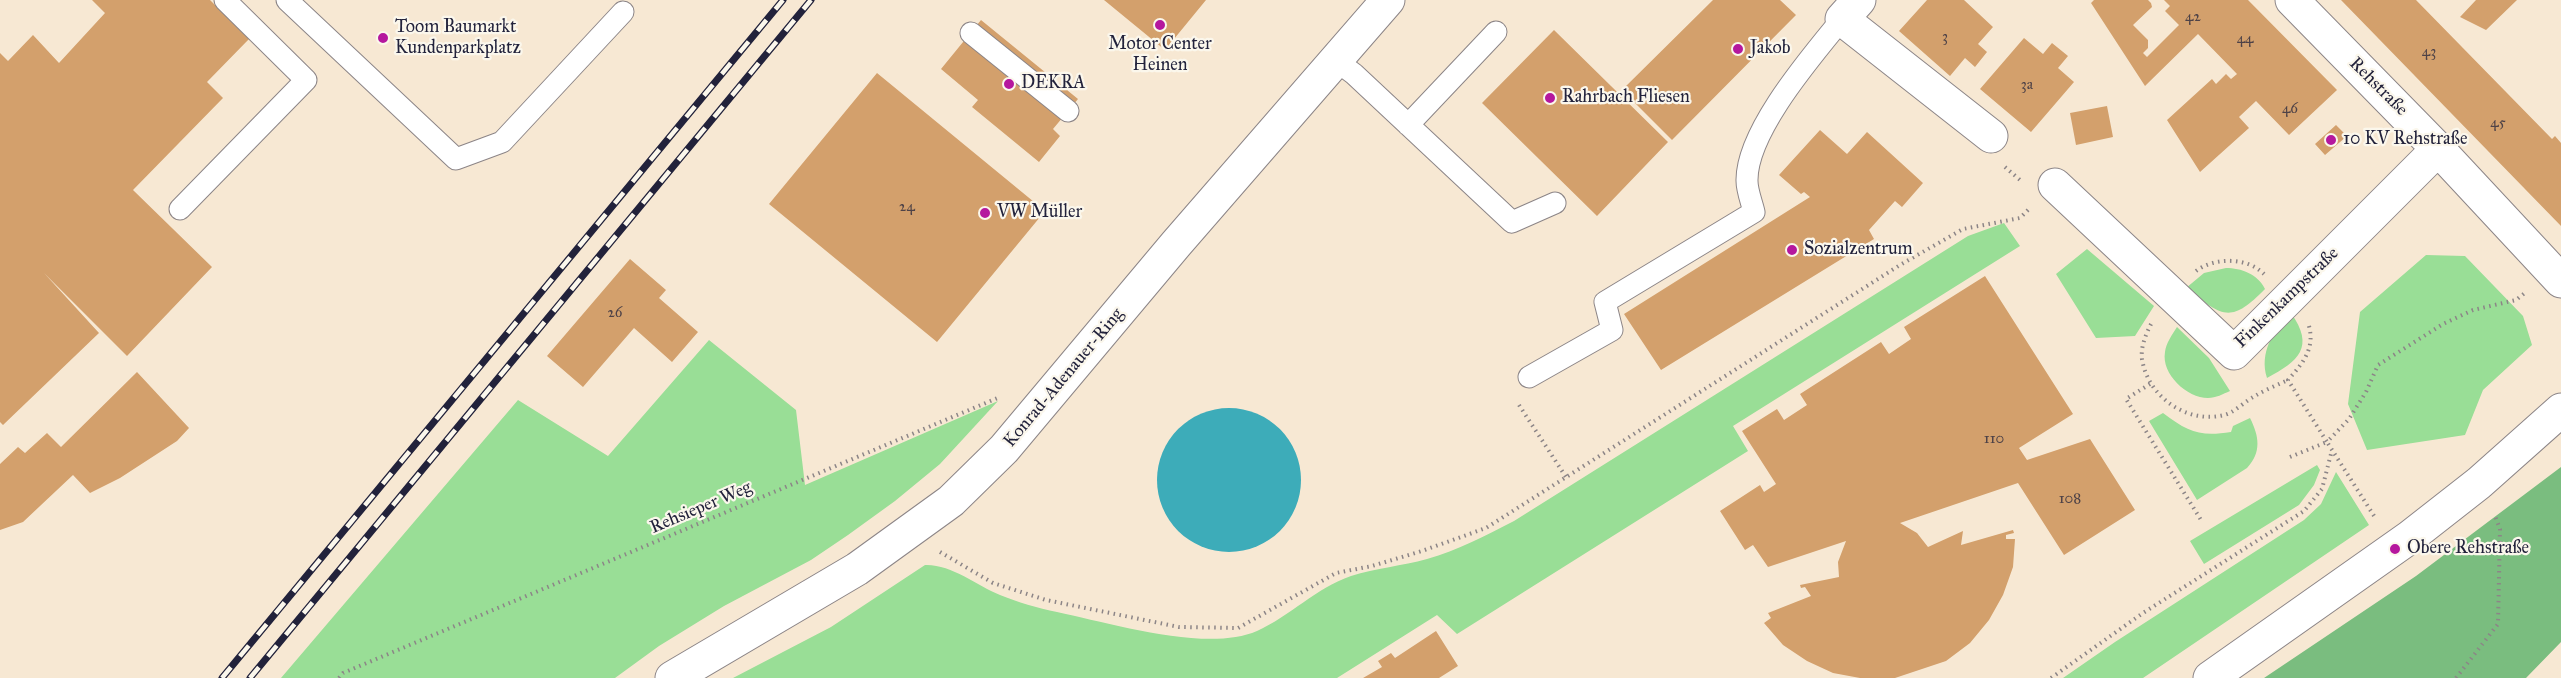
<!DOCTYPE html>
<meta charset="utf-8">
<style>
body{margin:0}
canvas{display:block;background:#f7e8d3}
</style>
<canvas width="2561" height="678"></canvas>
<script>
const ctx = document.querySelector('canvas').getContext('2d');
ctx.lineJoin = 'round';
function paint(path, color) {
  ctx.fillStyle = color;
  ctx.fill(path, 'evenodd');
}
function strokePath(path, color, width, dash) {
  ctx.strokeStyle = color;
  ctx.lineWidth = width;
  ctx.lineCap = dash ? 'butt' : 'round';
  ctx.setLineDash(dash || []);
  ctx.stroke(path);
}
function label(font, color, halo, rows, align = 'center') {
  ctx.font = font + ' "IM FELL Great Primer",serif';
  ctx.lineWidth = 4.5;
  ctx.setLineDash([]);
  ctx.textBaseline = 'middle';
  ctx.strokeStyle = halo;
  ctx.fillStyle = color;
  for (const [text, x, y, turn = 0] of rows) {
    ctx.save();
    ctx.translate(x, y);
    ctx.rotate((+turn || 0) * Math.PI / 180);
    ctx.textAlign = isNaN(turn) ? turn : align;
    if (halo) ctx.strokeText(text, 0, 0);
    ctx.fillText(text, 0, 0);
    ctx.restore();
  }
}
const green = new Path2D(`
 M2004 223 2020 246 1733 426 1748 451 1457 634 1437 615 1337 678H733L831 627 925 565C951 564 976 585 1000 595 1017 602 1038 608 1057 612 1110 623 1207 653 1257 631 1290 616 1316 588 1351 576 1376 568 1402 566 1427 559 1458 550 1485 536 1514 521L1968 236Z
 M2087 249 2154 306 2135 336 2096 338 2056 274Z
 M2426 255 2465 256 2523 316 2532 345 2483 390 2465 435 2367 450 2348 404 2360 312Z
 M2226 268C2241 268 2258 274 2265 289 2230 325 2222 316 2186 288L2204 273Z
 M2291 313C2315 347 2299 361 2267 378 2259 353 2273 330 2291 313Z
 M2177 327 2209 358 2230 391C2223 394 2216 398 2208 398 2187 398 2161 374 2165 352 2166 343 2172 335 2177 327Z
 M709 340 796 410 805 485 998 401 940 464 895 501 848 535 811 560 724 606 659 646 615 678H281L518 400 608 456Z
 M2163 413C2188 432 2200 437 2231 432L2233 426 2250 418C2259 436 2262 452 2247 468L2197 500 2149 421Z
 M2317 465 2320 470 2314 485 2299 505 2204 564 2190 541Z
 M2336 472 2369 525 2143 678H2063L2115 642 2304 520 2321 504Z`);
const forest = new Path2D(`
 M2561 467V642L2526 678H2264L2416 576Z`);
const water = new Path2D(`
 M1157 480a72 72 0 1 1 144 0a72 72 0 1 1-144 0Z`);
const building = new Path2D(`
 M92 0H210L249 39 207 82 223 98 133 190 212 267 127 356 44 273 99 333 3 425 0 422V53L8 61 33 35 59 63 105 13Z
 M1104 0H1206L1165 50Z
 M1713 0H1780L1796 15 1672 140 1622 90Z
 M1927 0H1964L1993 27 1978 44 1987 52 1975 67 1965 58 1950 76 1899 31Z
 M2094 0H2148L2151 3 2152 7 2133 25 2148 40V48L2143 53 2147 57 2179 25 2165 11 2170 6 2164 0H2248L2337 90 2289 135 2256 101 2239 117 2249 128 2200 172 2167 120 2212 79 2216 84 2226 74 2231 79 2237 74 2198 34 2145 86 2091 3Z
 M2341 0H2416L2552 139 2555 136 2561 143V226Z
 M2476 0H2517L2486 30 2460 17Z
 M981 20 1078 99 1053 129 1060 136 1039 162 972 107 978 100 941 69Z
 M1554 30 1668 142 1597 216 1482 103Z
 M2024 38 2043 54 2052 43 2068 56 2058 68 2074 82 2031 132 1980 89Z
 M877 73 1045 211 937 342 769 204Z
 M2107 106 2113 137 2076 145 2070 113Z
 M2336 125 2347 136 2325 155 2315 144Z
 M1820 130 1847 154 1867 132 1923 183 1902 207 1895 201 1869 230 1874 239 1661 370 1624 314 1810 197 1804 192 1801 194 1779 175Z
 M630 259 666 290 659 298 698 332 672 362 634 328 583 387 547 356Z
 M1985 276 2073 414 2019 448 2027 460 2090 439 2135 510 2064 555 2018 483 1900 523 1917 533 1928 547 1963 531 1961 545 2013 530 2014 533 2006 535V539H2015L2013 567 2003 595 1989 620 1970 643 1946 661 1895 678H1860L1833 673 1807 661 1783 645 1764 623 1771 618 1768 613 1811 596 1805 587 1801 588 1800 585 1839 577 1838 562 1846 541 1768 567 1753 545 1745 550 1720 511 1760 485 1764 492 1776 484 1742 431 1777 409 1784 420 1807 405 1800 394 1881 342 1889 354 1911 339 1904 327Z
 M137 372 189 428 177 441 120 478 90 493 73 475 23 522 0 530V464L18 447 25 453 47 433 61 447Z
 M1436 631 1458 666 1439 678H1363L1382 667 1378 661 1391 653 1395 658Z`);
const path = new Path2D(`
 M2005 167 2020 180
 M2196 271C2215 257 2247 257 2264 274
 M2151 324C2145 336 2139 351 2143 364 2151 399 2189 424 2224 415 2234 413 2245 401 2255 396 2265 390 2277 385 2288 380
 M2309 326C2315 349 2303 363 2288 380L2327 442 2349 419 2366 392 2378 365 2443 324 2473 310 2516 300 2526 292
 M2150 384 2126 399 2201 520
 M1519 405 1566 477
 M2290 457 2327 442 2376 519
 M940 552 993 583 1046 600 1179 627 1238 628 1336 573 1372 566 1422 551 1486 528 1900 265 1963 229 2020 218 2030 208
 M339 678 343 673 1000 397
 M2051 678 2143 613 2304 511 2322 489 2332 450
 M2456 678 2498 624 2500 529 2495 516`);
const lane = new Path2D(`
 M287 0 456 159 502 142 623 12
 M971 33 1068 111
 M1334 59 1354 74 1512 222 1555 203
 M1408 125 1496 32
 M180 209 306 80 225 0
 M1529 377 1612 330 1605 302 1754 212C1752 203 1747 191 1747 181 1746 132 1811 57 1842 19`);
const street = new Path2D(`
 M1859 0 1842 19 1991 136
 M2292 0 2438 149 2561 281
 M2055 185 2234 353 2438 149
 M2210 678 2410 537 2479 483 2561 410`);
const secondary = new Path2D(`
 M672 678 857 569 951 501 1004 449 1176 244 1388 0`);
const rail = new Path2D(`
 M222 678 783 0
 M250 678 811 0`);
const markers = [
 [1160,25,6,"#b5179e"],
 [383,38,6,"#b5179e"],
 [1738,49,6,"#b5179e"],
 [1009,84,6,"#b5179e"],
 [1550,98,6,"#b5179e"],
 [2331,140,6,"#b5179e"],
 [985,213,6,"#b5179e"],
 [1792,250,6,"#b5179e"],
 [2395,549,6,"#b5179e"]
];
const numberNames = [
 ["42",2193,17],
 ["3",1945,37],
 ["44",2245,39],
 ["43",2429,52],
 ["3a",2027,85],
 ["46",2290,109],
 ["45",2498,123],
 ["24",907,207],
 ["26",615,313],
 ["110",1994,439],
 ["108",2070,499]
];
const poiNames = [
 ["Toom Baumarkt",395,28],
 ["Kundenparkplatz",395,49],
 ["Motor Center",1160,45,"center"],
 ["Heinen",1160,66,"center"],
 ["Jakob",1750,49],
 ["DEKRA",1021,84],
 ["Rahrbach Fliesen",1562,98],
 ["10 KV Rehstraße",2343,140],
 ["VW Müller",997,213],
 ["Sozialzentrum",1804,250],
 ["Obere Rehstraße",2407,549]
];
const streetNames = [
 ["Rehstraße",2378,87,45],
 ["Finkenkampstraße",2287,298,-44],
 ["Konrad-Adenauer-Ring",1064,378,-50],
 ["Rehsieper Weg",701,508,-23]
];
paint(green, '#99de96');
paint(forest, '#7abd7f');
paint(water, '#3dacb9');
paint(building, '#d3a06c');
strokePath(lane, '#8c8587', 23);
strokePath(street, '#8c8587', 35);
strokePath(secondary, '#8c8587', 35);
strokePath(path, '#8c8587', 4, [1.5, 4.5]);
strokePath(lane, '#fff', 21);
strokePath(street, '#fff', 33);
strokePath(secondary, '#fff', 33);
strokePath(rail, '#22223b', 7);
strokePath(rail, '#fbf7ec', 4.5, [14]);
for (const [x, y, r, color] of markers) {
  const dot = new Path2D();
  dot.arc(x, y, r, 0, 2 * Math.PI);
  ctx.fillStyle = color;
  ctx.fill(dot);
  strokePath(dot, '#fbf7ec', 2);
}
label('15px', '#4e4247', null, numberNames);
label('18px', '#22223b', '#fbf7ec', poiNames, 'left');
label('18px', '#22223b', '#fbf7ec', streetNames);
</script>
